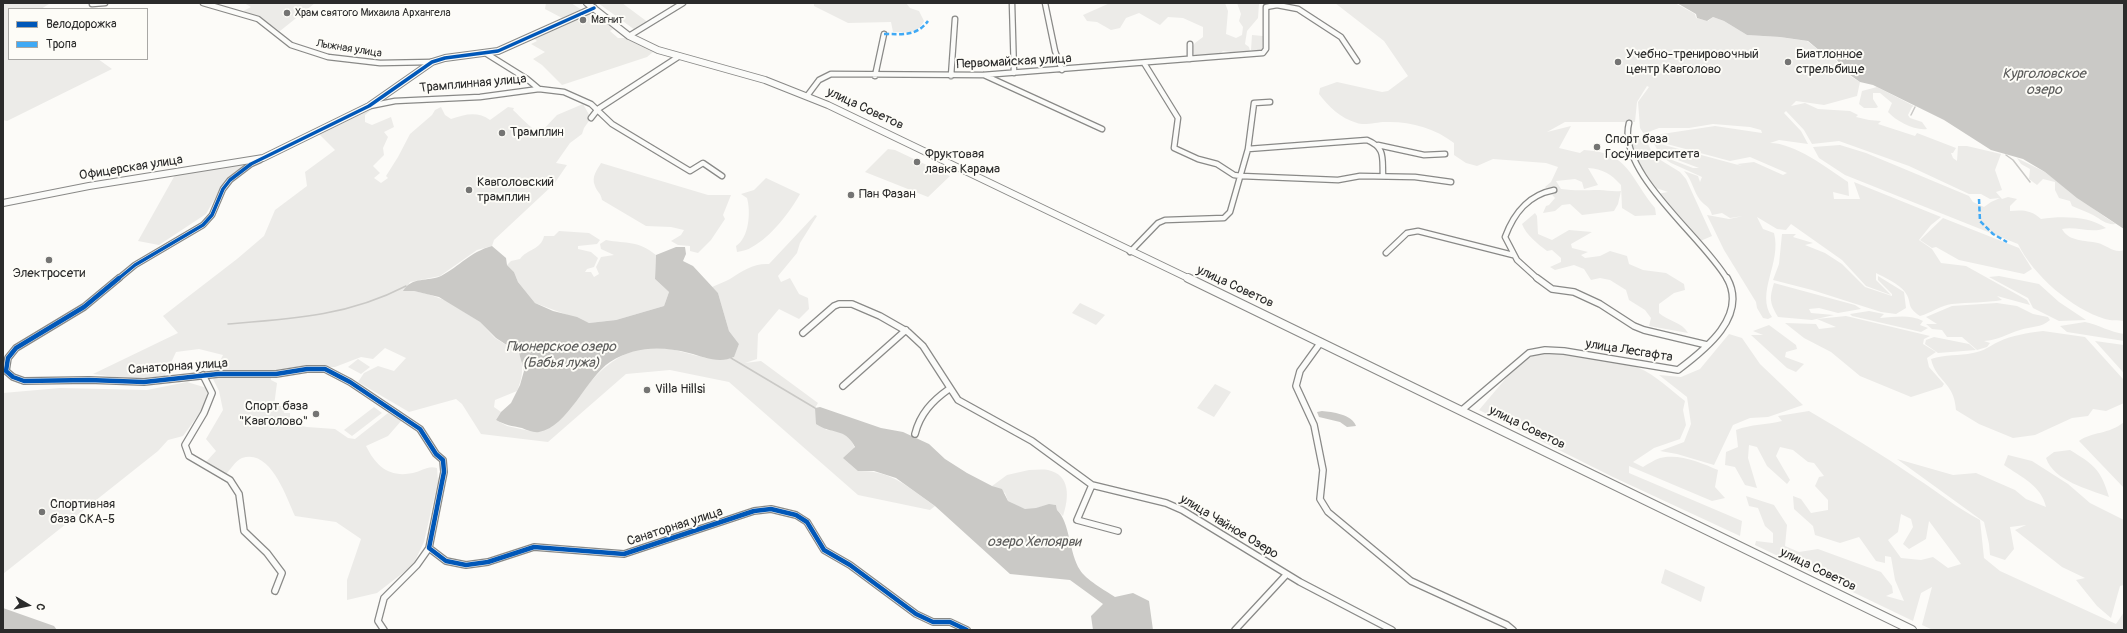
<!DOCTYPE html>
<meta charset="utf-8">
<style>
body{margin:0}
#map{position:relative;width:2127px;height:633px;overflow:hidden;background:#fcfbf8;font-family:Pangolin,sans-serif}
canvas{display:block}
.frame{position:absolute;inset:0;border:4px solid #2b2b2b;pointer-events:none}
.legend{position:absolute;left:8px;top:8px;width:140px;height:52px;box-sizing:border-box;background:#fdfcf7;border:1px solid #a9a8a5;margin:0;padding:5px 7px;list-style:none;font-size:12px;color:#2b2b2b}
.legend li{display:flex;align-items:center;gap:8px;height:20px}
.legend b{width:20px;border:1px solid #a9a8a5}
.north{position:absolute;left:8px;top:585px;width:40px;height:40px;-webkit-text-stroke:3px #fdfcf7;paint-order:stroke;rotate:99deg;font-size:11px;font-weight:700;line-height:16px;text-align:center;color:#2b2b2b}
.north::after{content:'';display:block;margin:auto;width:14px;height:18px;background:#2b2b2b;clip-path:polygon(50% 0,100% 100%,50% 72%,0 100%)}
</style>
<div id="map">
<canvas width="2127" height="633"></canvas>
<div class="frame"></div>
<ul class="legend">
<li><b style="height:5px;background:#0057b8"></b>Велодорожка</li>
<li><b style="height:5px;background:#3fa9f5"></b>Тропа</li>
</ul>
<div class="north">С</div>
</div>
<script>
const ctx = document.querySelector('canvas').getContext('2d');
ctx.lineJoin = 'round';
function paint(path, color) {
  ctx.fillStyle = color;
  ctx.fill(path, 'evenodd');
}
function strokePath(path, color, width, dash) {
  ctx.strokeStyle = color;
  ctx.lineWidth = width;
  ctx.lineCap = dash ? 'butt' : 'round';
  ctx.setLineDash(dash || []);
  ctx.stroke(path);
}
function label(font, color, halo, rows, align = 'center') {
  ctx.font = font + ' Pangolin,sans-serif';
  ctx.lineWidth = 4;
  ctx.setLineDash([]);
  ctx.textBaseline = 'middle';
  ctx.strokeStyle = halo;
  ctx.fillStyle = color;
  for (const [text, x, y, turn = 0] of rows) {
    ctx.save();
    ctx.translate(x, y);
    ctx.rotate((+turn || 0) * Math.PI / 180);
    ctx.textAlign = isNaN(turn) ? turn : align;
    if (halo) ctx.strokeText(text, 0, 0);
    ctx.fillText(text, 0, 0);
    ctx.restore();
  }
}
const built = new Path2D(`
 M546 3H571L582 10 564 19 545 9Z
 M598 3H622L649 23 635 30Z
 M590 11 613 29 610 31 618 38H625L653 52 647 57 562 85 542 65 533 59 545 52 531 44 537 41 532 37Z
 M888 149 895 150 950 176 928 197 865 172Z`);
const green = new Path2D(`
 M3 3 49 4 41 9H9V59H98L112 69 7 121 3 120Z
 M244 3H315L280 31 262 20 243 11 251 7Z
 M814 3H906L910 8 919 11 924 21C918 34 906 33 893 32L891 22 848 23 814 6Z
 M1110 3H1225L1228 11 1226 34 1236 38 1242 35 1243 27 1239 21 1241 14 1237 3 1259 4 1258 18 1247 31 1245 44 1249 47 1250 51 1237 53 1223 51 1218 55 1196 56 1190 51 1195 43 1203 37V27L1183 18 1168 17 1160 25 1139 13 1126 18 1120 28 1111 30 1097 22 1087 21 1083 15Z
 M1335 3H1675L1695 14 1696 18 1708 21 1713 17 1724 21 1747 35 1780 37 1807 41 1826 56 1835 59 1850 76 1860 82 1857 96 1824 105 1796 101 1791 106 1805 103 1818 109 1850 111 1858 115 1856 117 1869 120 1881 121 1878 124 1915 136 1917 133 1956 148 1953 153H1951L1953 158 1957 161 1958 146H1967L2001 154 1995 170 2002 190 1996 192 2002 199 2008 197 2017 199 2010 206V211C2023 210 2031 210 2041 219 2062 216 2089 216 2106 228 2092 234 2076 226 2062 229 2069 242 2085 240 2098 243 2106 245 2115 254 2124 250V321C2118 320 2111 321 2105 319 2072 309 2033 275 2018 244L1845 175 1819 158 1813 147 1840 145 1866 153 1969 196 1973 202 1984 207 1991 202 2000 198 1990 199 1981 194H1969L1909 166 1839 141 1812 144 1804 130 1786 111 1784 113 1801 131 1808 144 1779 140 1770 143C1795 143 1827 168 1848 182L1849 196 1833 192 1834 199H1860L1854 182 1941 217 1931 225 1919 240 1932 249 1941 263 1966 266 2027 300 2030 305 1997 296 2002 300C1986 303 1969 302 1952 304 1941 305 1931 313 1920 316 1905 306 1913 303 1905 292 1899 284 1884 277 1876 273V280L1891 295 1866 286 1842 260 1791 224 1786 230 1777 229 1757 217 1763 229 1774 233C1782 263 1755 293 1772 317L1768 319 1763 318 1757 308 1756 302 1724 250 1707 215 1729 219 1743 216 1730 218 1722 213 1712 215C1709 205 1706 207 1700 200 1693 191 1693 181 1684 171L1698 176 1700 182 1702 177 1671 163 1659 155 1693 168H1699L1659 153 1653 142 1742 166 1737 164 1754 162 1783 175 1787 173 1750 157 1730 161 1652 140 1655 135 1715 126 1762 133 1761 130 1750 127 1713 124 1689 128H1659L1651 131 1645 136 1640 128 1638 102 1649 87 1647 86 1637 102 1635 122H1565L1547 132 1571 126 1559 148 1580 153 1584 150C1629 152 1630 178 1655 208L1656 215 1635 216 1622 208 1621 185C1611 174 1603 169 1588 168L1598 185 1584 189 1582 182 1575 179 1556 181 1561 189C1575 191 1585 190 1599 190 1606 190 1613 192 1621 191L1618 204 1614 211 1582 215 1570 204 1562 205 1555 211 1543 213 1546 206 1549 205 1555 198 1545 187 1551 182 1558 167 1546 163 1493 159 1477 166 1466 163 1454 155V143C1435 128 1409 121 1385 122 1377 122 1364 126 1357 123 1340 118 1329 107 1319 94L1320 88 1337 82 1382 92 1388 91 1408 76 1384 41Z
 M1252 35 1263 36 1262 51 1251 50Z
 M1877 87 1914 106 1912 107 1908 115 1910 118 1922 122 1927 129C1915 131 1896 121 1888 112L1892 103 1880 93H1873V99L1878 107 1876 108H1864L1859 104 1862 91Z
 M583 104 591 118 584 128 582 134 570 143 556 163 567 165 554 184 494 240 492 246 477 250 440 276 410 282 404 291H414L428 294 447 301 480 322 495 338 519 353C524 368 523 376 517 391L495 400 494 407 501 412 496 420 507 426 530 431C541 425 562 417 570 408 573 405 576 400 579 396 595 374 618 351 647 348 676 344 703 364 731 358L740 363 733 358 739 344 729 331 718 293 712 287C718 284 725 282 730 279 742 271 754 263 769 264L815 215 817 216 800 243 797 253 778 276 781 282 790 278 799 294 808 298 809 309 799 319 779 309 758 334 757 359 745 363 761 361 818 403 815 408 826 430C855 430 855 446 858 471 892 470 909 488 935 506L930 510 858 495 729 382 670 370 626 374 548 442 481 434 462 404 456 399 409 412 358 382 364 373 378 366 394 371 406 358 385 348 373 359 361 357 335 367 301 368 284 373H214L223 355 199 349 176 352 164 378 145 381 93 374 178 333 163 316 237 259 264 236 275 210 307 186 305 172 335 150 318 133 364 110H371L365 115V122L372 125 391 117 394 127 384 132 388 137 383 148 384 155 373 166 380 173 374 178 381 183 388 178 386 176 398 157 410 134 432 115 435 110 441 107 445 115 451 119C465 114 478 111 490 120L508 107 514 108 513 110C522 118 529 127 540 133L557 115Z
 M1627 134 1645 138 1654 156 1680 172 1686 179 1712 236 1698 242 1657 194 1668 192 1653 187 1634 156Z
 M2017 158 2045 172 2072 193 2073 192 2068 179H2075L2095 192 2124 201V210L2109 204 2096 195 2084 197C2086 205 2108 219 2116 224 2106 225 2102 220 2093 215 2087 212 2079 209 2072 206L2070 201 2059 198 2055 190V182L2043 179 2037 185 2029 179 2030 169 2021 164Z
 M248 163 223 184 206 214 159 245 138 241 175 175Z
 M601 163 708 195H731L723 215 725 219 711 240 698 253 690 251V246L678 245 671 241 681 235 684 230 671 227 646 226 602 200C601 193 597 192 595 186 591 177 597 170 601 163Z
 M766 178 800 194C790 212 771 237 752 247 748 250 742 251 737 252L736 246C749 238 751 212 747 198L741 194 754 190Z
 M1535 213 1537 216 1538 234 1552 240 1569 230 1592 232 1571 244 1572 248 1588 252 1581 255 1585 258 1600 256 1610 251 1627 256 1629 264 1643 270 1666 273 1684 284 1685 290 1674 293 1659 304V313C1668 321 1682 322 1688 333L1649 326 1651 318 1645 310 1629 300 1626 290 1610 280 1600 278 1591 280 1584 269 1574 265 1555 270 1550 267 1561 262V258L1552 250 1547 251C1538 244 1526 235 1522 224Z
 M1943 218 2019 248 2032 269 2024 274 1959 260 1936 247 1932 248 1920 240Z
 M559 231 589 233 600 240 597 244 578 246V249L591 252 598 258 594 267 587 269 585 272H591L594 277 599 274 596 267 601 257 614 255 601 249 600 244 606 240C627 244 638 240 656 255L655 279 669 292 664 306 616 320 589 323 535 303 518 282 514 272 507 265 511 261 520 259C527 249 541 250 544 236H554Z
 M1782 234H1796L1793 237 1813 243 1805 245 1825 253 1842 264 1865 287 1892 296V294L1878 280V276L1904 292 1906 308 1896 314 1881 312 1812 290 1773 280 1779 264Z
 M1999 276 2039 284 2059 302 2086 320 2059 321 2033 308 2028 298 1989 277Z
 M1774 283 1855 305 1861 309 1838 313 1819 308 1809 309 1811 313 1834 315 1812 320 1778 317C1770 303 1769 299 1774 283Z
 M1080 303 1105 315 1096 325 1072 313Z
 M1997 303 2017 306 2033 314 2048 317 2050 320C2041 328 2031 326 2020 330 2007 334 1998 340 1984 341L1990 343 1987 347 1977 350 1962 337H1947L1942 330 1932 329 1926 324H1937L1926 317 1952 306Z
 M1869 311 1884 314 1880 318C1895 317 1910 314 1923 321L1920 325 1928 328 1921 332 1852 316 1850 314Z
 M1846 316 1930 336 1924 339 1923 344 1936 352 1927 358 1929 367 1944 384 1942 387 1911 397 1860 376 1831 352 1804 338 1785 323 1816 324 1819 329 1836 327 1817 319Z
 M2085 322C2099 325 2110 332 2124 334V341L2067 332 2060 326Z
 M1769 325 1796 345 1797 349 1786 352 1785 357 1804 364 1796 372 1787 368 1751 335H1763L1753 331Z
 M2043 331 2085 337 2123 379 2124 403 2106 411 2093 409 2088 416 2072 418 2035 435 2013 438 1979 424 1956 410C1954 381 1936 382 1931 359 1945 354 1959 356 1973 353 1985 351 1989 346 1998 342 2013 335 2027 333 2043 331Z
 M1729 334 1742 338 1760 364 1803 405 1768 417 1750 418 1733 425 1714 465 1677 454 1660 451 1684 442 1691 424 1687 397 1659 375 1681 377 1700 369Z
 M1934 337 1969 344 1976 350 1938 353 1925 344 1926 340Z
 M2095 341 2124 345V374L2122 371Z
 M1538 353C1570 354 1609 355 1639 368 1654 374 1672 391 1685 401L1683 410 1686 425 1680 439 1654 448 1633 462 1643 467C1648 464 1654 460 1660 458 1679 453 1702 463 1718 470L1715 487 1725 498 1712 501 1629 466V473L1742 521 1740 536 1613 477 1479 410 1518 364Z
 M358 359 370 367 361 374 348 367Z
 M215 375 271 376V380L277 383 274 406H286L284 413H290V424L307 427 335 429 348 438 355 439 388 413 402 420 388 436 366 446C376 466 389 478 413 473 422 471 428 465 437 468L438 481 424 542 413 565 377 593 347 600V580L361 539 336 522 295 516C286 496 270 448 242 458 236 460 229 471 225 476L204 464 216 451 206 439 223 410 219 391 213 379Z
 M187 382 207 388V403L183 436 168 440 158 451 3 574V393L60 388 147 390Z
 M1215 384 1231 392 1214 417 1197 408Z
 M374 407 382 413 352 436 344 430Z
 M1809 411C1845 432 1881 454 1916 478 1938 492 1957 508 1980 520L1984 558 2000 571 2116 624 2124 612V630H1933L1922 625 1932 587 1921 593 1913 621 1755 545 1756 541 1773 543V533L1765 526 1758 508 1749 506 1746 496 1774 505 1787 525 1785 546 1799 552 1818 549 1881 572 1892 586 1893 593 1886 596 1904 601 1895 580 1891 557 1885 556V563L1876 561 1859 537 1840 543 1815 535 1813 526 1794 509 1793 496 1801 499 1811 513 1828 510V500L1815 486 1819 477 1824 476 1814 463 1808 462 1793 450 1780 447 1776 456 1790 480 1787 484 1767 466 1757 447 1749 445 1748 458 1757 488 1745 485 1735 467 1725 465 1726 452 1738 447 1736 430C1751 424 1767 425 1782 421L1778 416ZM1901 514 1911 519 1913 527 1903 544 1909 549 1926 539 1929 521 1961 564 1948 568 1933 557 1921 560 1901 558 1888 540 1898 532Z
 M2124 422V488L2079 441C2093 431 2108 435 2124 422Z
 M2070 450C2093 464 2101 469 2109 497 2088 489 2054 481 2046 458L2054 452Z
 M2008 455 2032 461 2068 484 2090 503 2124 520V585L2120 586 2111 618 2097 606 2076 580 2085 578 2062 567 2015 530 2026 525 2010 527 2014 549 2005 560 1990 555 1989 544 1984 522 1897 459 1953 475 1976 473 2015 490 2026 499 2046 507C2041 485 2021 477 2004 465Z
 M1029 470C1035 470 1042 469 1048 470 1071 475 1069 498 1063 516L1057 510 1056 505C1045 503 1036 511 1025 509 1020 508 1013 503 1008 501L1005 493 992 486 1007 475Z
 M1665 569 1705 587 1701 602 1661 583Z`);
const water = new Path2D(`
 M1677 3H2124V229L2077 198 2045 172 2023 159 1991 150 1944 120 1873 85 1860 82 1850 75 1836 59 1826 56 1808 41 1780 37 1747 35 1724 21 1713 17 1707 21 1697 18 1696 14Z
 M492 246 506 258 507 265 514 272 518 282 535 303 553 311 577 317 589 323 616 320 664 306 669 292 655 279 656 255 676 247H685L686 254 683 261 693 266 718 293 729 331 739 344 734 357C719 364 704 357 689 353 661 346 636 346 610 362 586 378 568 427 539 432 534 433 527 430 522 428 512 426 505 425 496 420L501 412 511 403 520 385 524 371 519 353 496 338 480 322 439 297 414 291H403C412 276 428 282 441 276 460 266 470 252 492 246Z
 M820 407 881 428 903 432 929 444 945 459 967 473 992 486 1002 489 1008 501 1025 509 1036 508 1049 504 1056 505 1057 510C1070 522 1069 553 1080 570 1085 579 1106 591 1115 597L1133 593 1149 601 1153 630H1093L1091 616 1103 604 1070 580 1010 574 935 506 896 478 874 471H858L843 458 855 447C845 427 832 435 816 424L815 408Z
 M1322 411C1332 412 1352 414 1356 426L1347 427 1340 422 1319 417 1317 412Z
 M3 608 54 626 57 630H3Z`);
const stream = new Path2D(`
 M1911 115 1915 107
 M2006 155 2013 160 2030 182
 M228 324C292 319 348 316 406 286
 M731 358 815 408`);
const streetFar1 = new Path2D(`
 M203 3 258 19 291 45 328 57 380 63 432 62
 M1012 3 1014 73
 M1045 3 1055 51 1062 70
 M92 4 105 3
 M629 36 683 3
 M1190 44V59
 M1144 63 1178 118 1174 148 1198 159 1217 164 1234 175 1241 176 1338 180 1360 176 1415 177 1451 182
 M984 75 1102 129
 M875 76 884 34
 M951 76 955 19
 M539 89 564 92 591 104 612 124 690 171 703 163 722 176
 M807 96 819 80 831 74 983 75 1263 53 1266 49V7L1277 5 1298 9 1341 37 1357 61
 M370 106 395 101 480 97 539 89 527 79 487 54
 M591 118 598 109 678 57
 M1629 123C1616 172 1704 238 1727 279
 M1378 145 1424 155 1445 154
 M1248 149 1254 103 1270 102
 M1130 252 1158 223 1165 220 1224 218 1230 212 1248 149 1367 140C1386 148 1382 158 1383 176
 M1386 253 1407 233 1418 231 1513 255
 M118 279 135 265 203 225 212 215 223 189 230 180 251 164 260 160
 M1538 279 1517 260 1505 237C1514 213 1528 195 1554 190`);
const street = new Path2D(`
 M119 278 84 307 16 348 8 358 6 371 13 377 24 381 89 380 144 382 218 374H276L307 369H325L350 382 420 429 436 454 443 460 444 472 429 548 446 561 466 565 488 562 534 547 624 554 754 511 771 509 796 515 807 522 824 550 850 565 916 614 933 622H950L967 630
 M1537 278 1552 289 1574 292 1600 304 1634 326 1644 330 1707 345
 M803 333 834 306 839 304H852L880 316 908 332 923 346 958 400 1032 441 1092 485 1166 503 1182 510 1300 582 1392 630
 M1321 342 1300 371 1296 386 1314 425 1323 470 1320 499 1328 512 1411 581 1507 625 1513 630
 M203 375 212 393 204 413 185 445 189 456 230 480 239 494 244 531 267 553 282 573 275 591
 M843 386 906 330
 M1462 410 1529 353 1545 350 1564 351 1678 370C1706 349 1748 316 1727 278
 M915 434C920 414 932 401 949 389
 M1092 485 1077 520 1118 531
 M384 630 378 621 384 598 417 565 429 548
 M1235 630 1286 575`);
const secondaryFar1 = new Path2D(`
 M587 3 629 36 658 50 765 80 828 105 1190 279
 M3 203 89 186 263 158 369 106 432 62 445 58 498 51 594 8`);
const secondary = new Path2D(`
 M1188 278 1912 630`);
const quiet = new Path2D(`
 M884 34C902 34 916 37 928 21
 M1979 199 1980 221 1993 234 2007 242`);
const cyclewayFar1 = new Path2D(`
 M118 279 135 265 203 225 212 215 223 189 230 180 251 164 369 106 432 62 445 58 498 51 594 8`);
const cycleway = new Path2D(`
 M119 278 84 307 16 348 8 358 6 371 13 377 24 381 89 380 144 382 218 374H276L307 369H325L350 382 420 429 436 454 443 460 444 472 429 548 446 561 466 565 488 562 534 547 624 554 754 511 771 509 796 515 807 522 824 550 850 565 916 614 933 622H950L967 630`);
const markers = [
 [287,13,4,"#747473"],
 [583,20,4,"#747473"],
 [1618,62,4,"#747473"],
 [1788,62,4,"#747473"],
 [502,133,4,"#747473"],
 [1597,147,4,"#747473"],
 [917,162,4,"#747473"],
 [469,190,4,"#747473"],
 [851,195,4,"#747473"],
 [49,260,4,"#747473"],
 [647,390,4,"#747473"],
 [316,414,4,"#747473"],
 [42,512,4,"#747473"]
];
const farPoinames = [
 ["Храм святого Михаила Архангела",295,13],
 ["Магнит",591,20]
];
const farStreetnames = [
 ["Лыжная улица",349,49,9]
];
const poiNames = [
 ["Учебно-тренировочный",1626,55],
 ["центр Кавголово",1626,70],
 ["Биатлонное",1796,55],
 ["стрельбище",1796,70],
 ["Трамплин",510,133],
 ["Спорт база",1605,140],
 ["Госуниверситета",1605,155],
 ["Фруктовая",925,155],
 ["лавка Карама",925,170],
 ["Кавголовский",477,183],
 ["трамплин",477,198],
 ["Пан Фазан",859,195],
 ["Электросети",49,274,"center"],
 ["Villa Hillsi",655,390],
 ["Спорт база",308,407,"right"],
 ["\"Кавголово\"",308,422,"right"],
 ["Спортивная",50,505],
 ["база СКА-5",50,520]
];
const streetNames = [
 ["Первомайская улица",1014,62,-3],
 ["Трамплинная улица",473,84,-5],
 ["улица Советов",865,109,25],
 ["Офицерская улица",131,168,-9],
 ["улица Советов",1235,287,25],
 ["улица Лесгафта",1629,351,9],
 ["Санаторная улица",178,367,-4],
 ["улица Советов",1527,428,26],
 ["Санаторная улица",675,527,-18],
 ["улица Чайное Озеро",1229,527,31],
 ["улица Советов",1818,570,26]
];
const waterNames = [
 ["Курголовское",2044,74],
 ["озеро",2044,90],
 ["Пионерское озеро",561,347],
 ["(Бабья лужа)",561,363],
 ["озеро Хепоярви",1034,542]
];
paint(built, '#ecebe7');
paint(green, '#ecebe8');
paint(water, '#cac9c6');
strokePath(stream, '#cac9c6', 1.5);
strokePath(streetFar1, '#898987', 7);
strokePath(street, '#898987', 8);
strokePath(secondaryFar1, '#898987', 8);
strokePath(secondary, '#898987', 10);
strokePath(streetFar1, '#fbfbf9', 4.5);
strokePath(street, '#fbfbf9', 5.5);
strokePath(secondaryFar1, '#fbfbf9', 6);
strokePath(secondary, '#fbfbf9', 8);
strokePath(quiet, '#3fa9f5', 2.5, [5, 2.5]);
strokePath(cyclewayFar1, '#0057b8', 3.5);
strokePath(cycleway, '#0057b8', 4.5);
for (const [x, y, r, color] of markers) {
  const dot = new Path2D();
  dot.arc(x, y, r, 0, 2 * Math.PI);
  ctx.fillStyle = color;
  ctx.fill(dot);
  strokePath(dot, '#fdfcf7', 1.5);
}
label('11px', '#2b2b2b', '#fdfcf7', farPoinames, 'left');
label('11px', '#2b2b2b', '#fdfcf7', farStreetnames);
label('13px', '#2b2b2b', '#fdfcf7', poiNames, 'left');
label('13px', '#2b2b2b', '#fdfcf7', streetNames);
label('italic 14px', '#5b5b5a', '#fdfcf7', waterNames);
</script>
